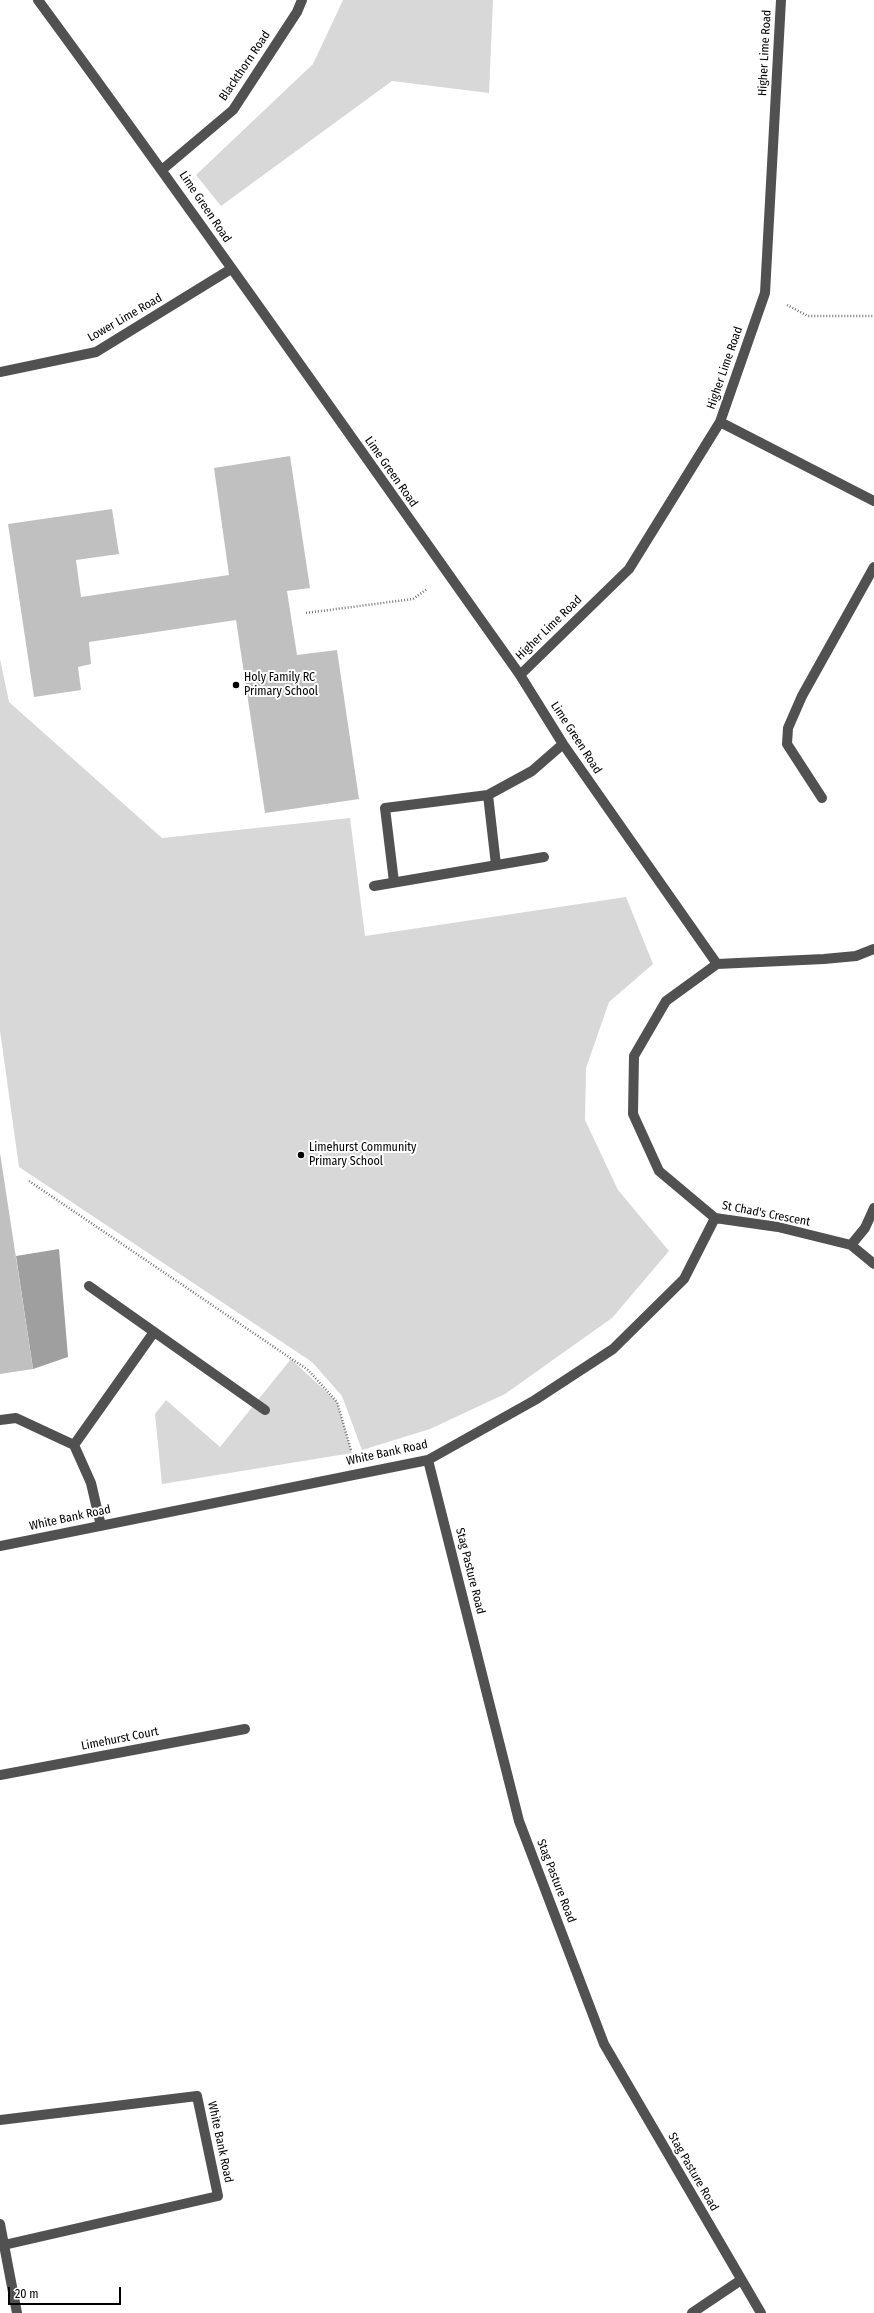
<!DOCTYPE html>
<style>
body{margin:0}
#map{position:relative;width:874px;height:2313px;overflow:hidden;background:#fff;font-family:"Fira Sans Condensed",sans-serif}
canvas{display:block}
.scale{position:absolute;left:8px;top:2287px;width:113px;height:18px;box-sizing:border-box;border:2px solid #000;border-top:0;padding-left:5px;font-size:12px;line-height:14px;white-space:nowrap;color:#000;-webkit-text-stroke:3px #fff;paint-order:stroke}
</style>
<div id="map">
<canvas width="874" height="2313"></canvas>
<div class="scale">20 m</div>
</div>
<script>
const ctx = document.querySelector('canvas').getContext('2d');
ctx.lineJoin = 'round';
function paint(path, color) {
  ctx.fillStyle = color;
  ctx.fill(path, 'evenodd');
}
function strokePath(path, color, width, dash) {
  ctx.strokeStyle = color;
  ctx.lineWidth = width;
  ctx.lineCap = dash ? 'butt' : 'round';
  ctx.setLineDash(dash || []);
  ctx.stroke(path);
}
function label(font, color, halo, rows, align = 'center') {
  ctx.font = font + ' "Fira Sans Condensed",sans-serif';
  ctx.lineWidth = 4;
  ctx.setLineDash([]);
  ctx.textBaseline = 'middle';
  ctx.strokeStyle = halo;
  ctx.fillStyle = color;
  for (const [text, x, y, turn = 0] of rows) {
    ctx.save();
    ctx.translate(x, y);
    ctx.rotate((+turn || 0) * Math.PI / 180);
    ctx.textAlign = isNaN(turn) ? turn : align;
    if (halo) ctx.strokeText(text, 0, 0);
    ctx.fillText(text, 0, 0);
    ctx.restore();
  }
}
const green = new Path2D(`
 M343 0H493L489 93 392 81 221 206 196 175 313 64Z
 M0 659 9 702 162 838 350 818 365 936 626 897 653 964 609 1002 586 1068 585 1120 618 1190 669 1251 612 1318 505 1394 430 1429 362 1450 342 1396 312 1362 19 1167 0 1031Z
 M291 1359 337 1402 352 1453 162 1484 155 1414 166 1400 220 1447Z`);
const water = new Path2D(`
 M59 1249 68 1357 33 1369 16 1256Z`);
const building = new Path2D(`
 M290 456 310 588 287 591 297 655 337 650 359 799 265 813 236 620 89 642 91 664 78 667 81 690 34 697 8 524 112 509 119 554 76 560 81 597 229 575 214 468Z
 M0 1153 33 1369 0 1374Z`);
const path = new Path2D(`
 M787 305 808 316H874
 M306 613 413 599 427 589
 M29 1181 308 1370 337 1402 351 1450`);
const minor = new Path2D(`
 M38 0C202 223 360 450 520 675L563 744 717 964
 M163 169 233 110 297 12 302 0
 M0 372 96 352 231 269
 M720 422 874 501
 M520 675 629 569 720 422 765 293 781 0
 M488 795 496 865
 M822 798 787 744 788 728 802 696 874 567
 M394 882 385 808 488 795 532 771 563 744
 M374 886 544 857
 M874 949 856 956 824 959 717 964 666 1001 634 1056 633 1114 659 1171 715 1218 778 1227 851 1245 874 1264
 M851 1245 865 1228 874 1208
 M89 1286 265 1410
 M0 1420 16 1418 74 1445 91 1483 101 1526
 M74 1445 154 1332
 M428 1460 519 1821 604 2044 761 2313
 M0 1546 428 1460 535 1400 613 1349 684 1279 715 1218
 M0 1775 245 1729
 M0 2120 197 2096 218 2196 4 2245
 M0 2224 17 2313
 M692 2313 741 2280`);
const markers = [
 [236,685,4,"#000"],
 [301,1155,4,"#000"]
];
const streetNames = [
 ["Higher Lime Road",765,53,-87],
 ["Blackthorn Road",245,66,-56],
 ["Lime Green Road",205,207,56],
 ["Lower Lime Road",125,318,-30],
 ["Higher Lime Road",725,368,-71],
 ["Lime Green Road",391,472,55],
 ["Higher Lime Road",549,628,-44],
 ["Lime Green Road",576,738,57],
 ["St Chad's Crescent",766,1214,11],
 ["White Bank Road",387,1453,-12],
 ["White Bank Road",70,1518,-12],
 ["Stag Pasture Road",470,1571,76],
 ["Limehurst Court",120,1739,-11],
 ["Stag Pasture Road",556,1881,69],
 ["White Bank Road",220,2142,78],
 ["Stag Pasture Road",693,2172,60]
];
const poiNames = [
 ["Holy Family RC",244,678],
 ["Primary School",244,692],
 ["Limehurst Community",309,1148],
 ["Primary School",309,1162]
];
paint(green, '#d8d8d8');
paint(water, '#9f9f9f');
paint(building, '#c0c0c0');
strokePath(path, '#737373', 2.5, [1, 2]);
strokePath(minor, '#515151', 10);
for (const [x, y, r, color] of markers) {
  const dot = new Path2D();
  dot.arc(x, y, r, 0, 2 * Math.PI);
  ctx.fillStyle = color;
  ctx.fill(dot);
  strokePath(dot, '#fff', 1.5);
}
label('12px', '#000', '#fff', streetNames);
label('12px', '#000', '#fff', poiNames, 'left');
</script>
